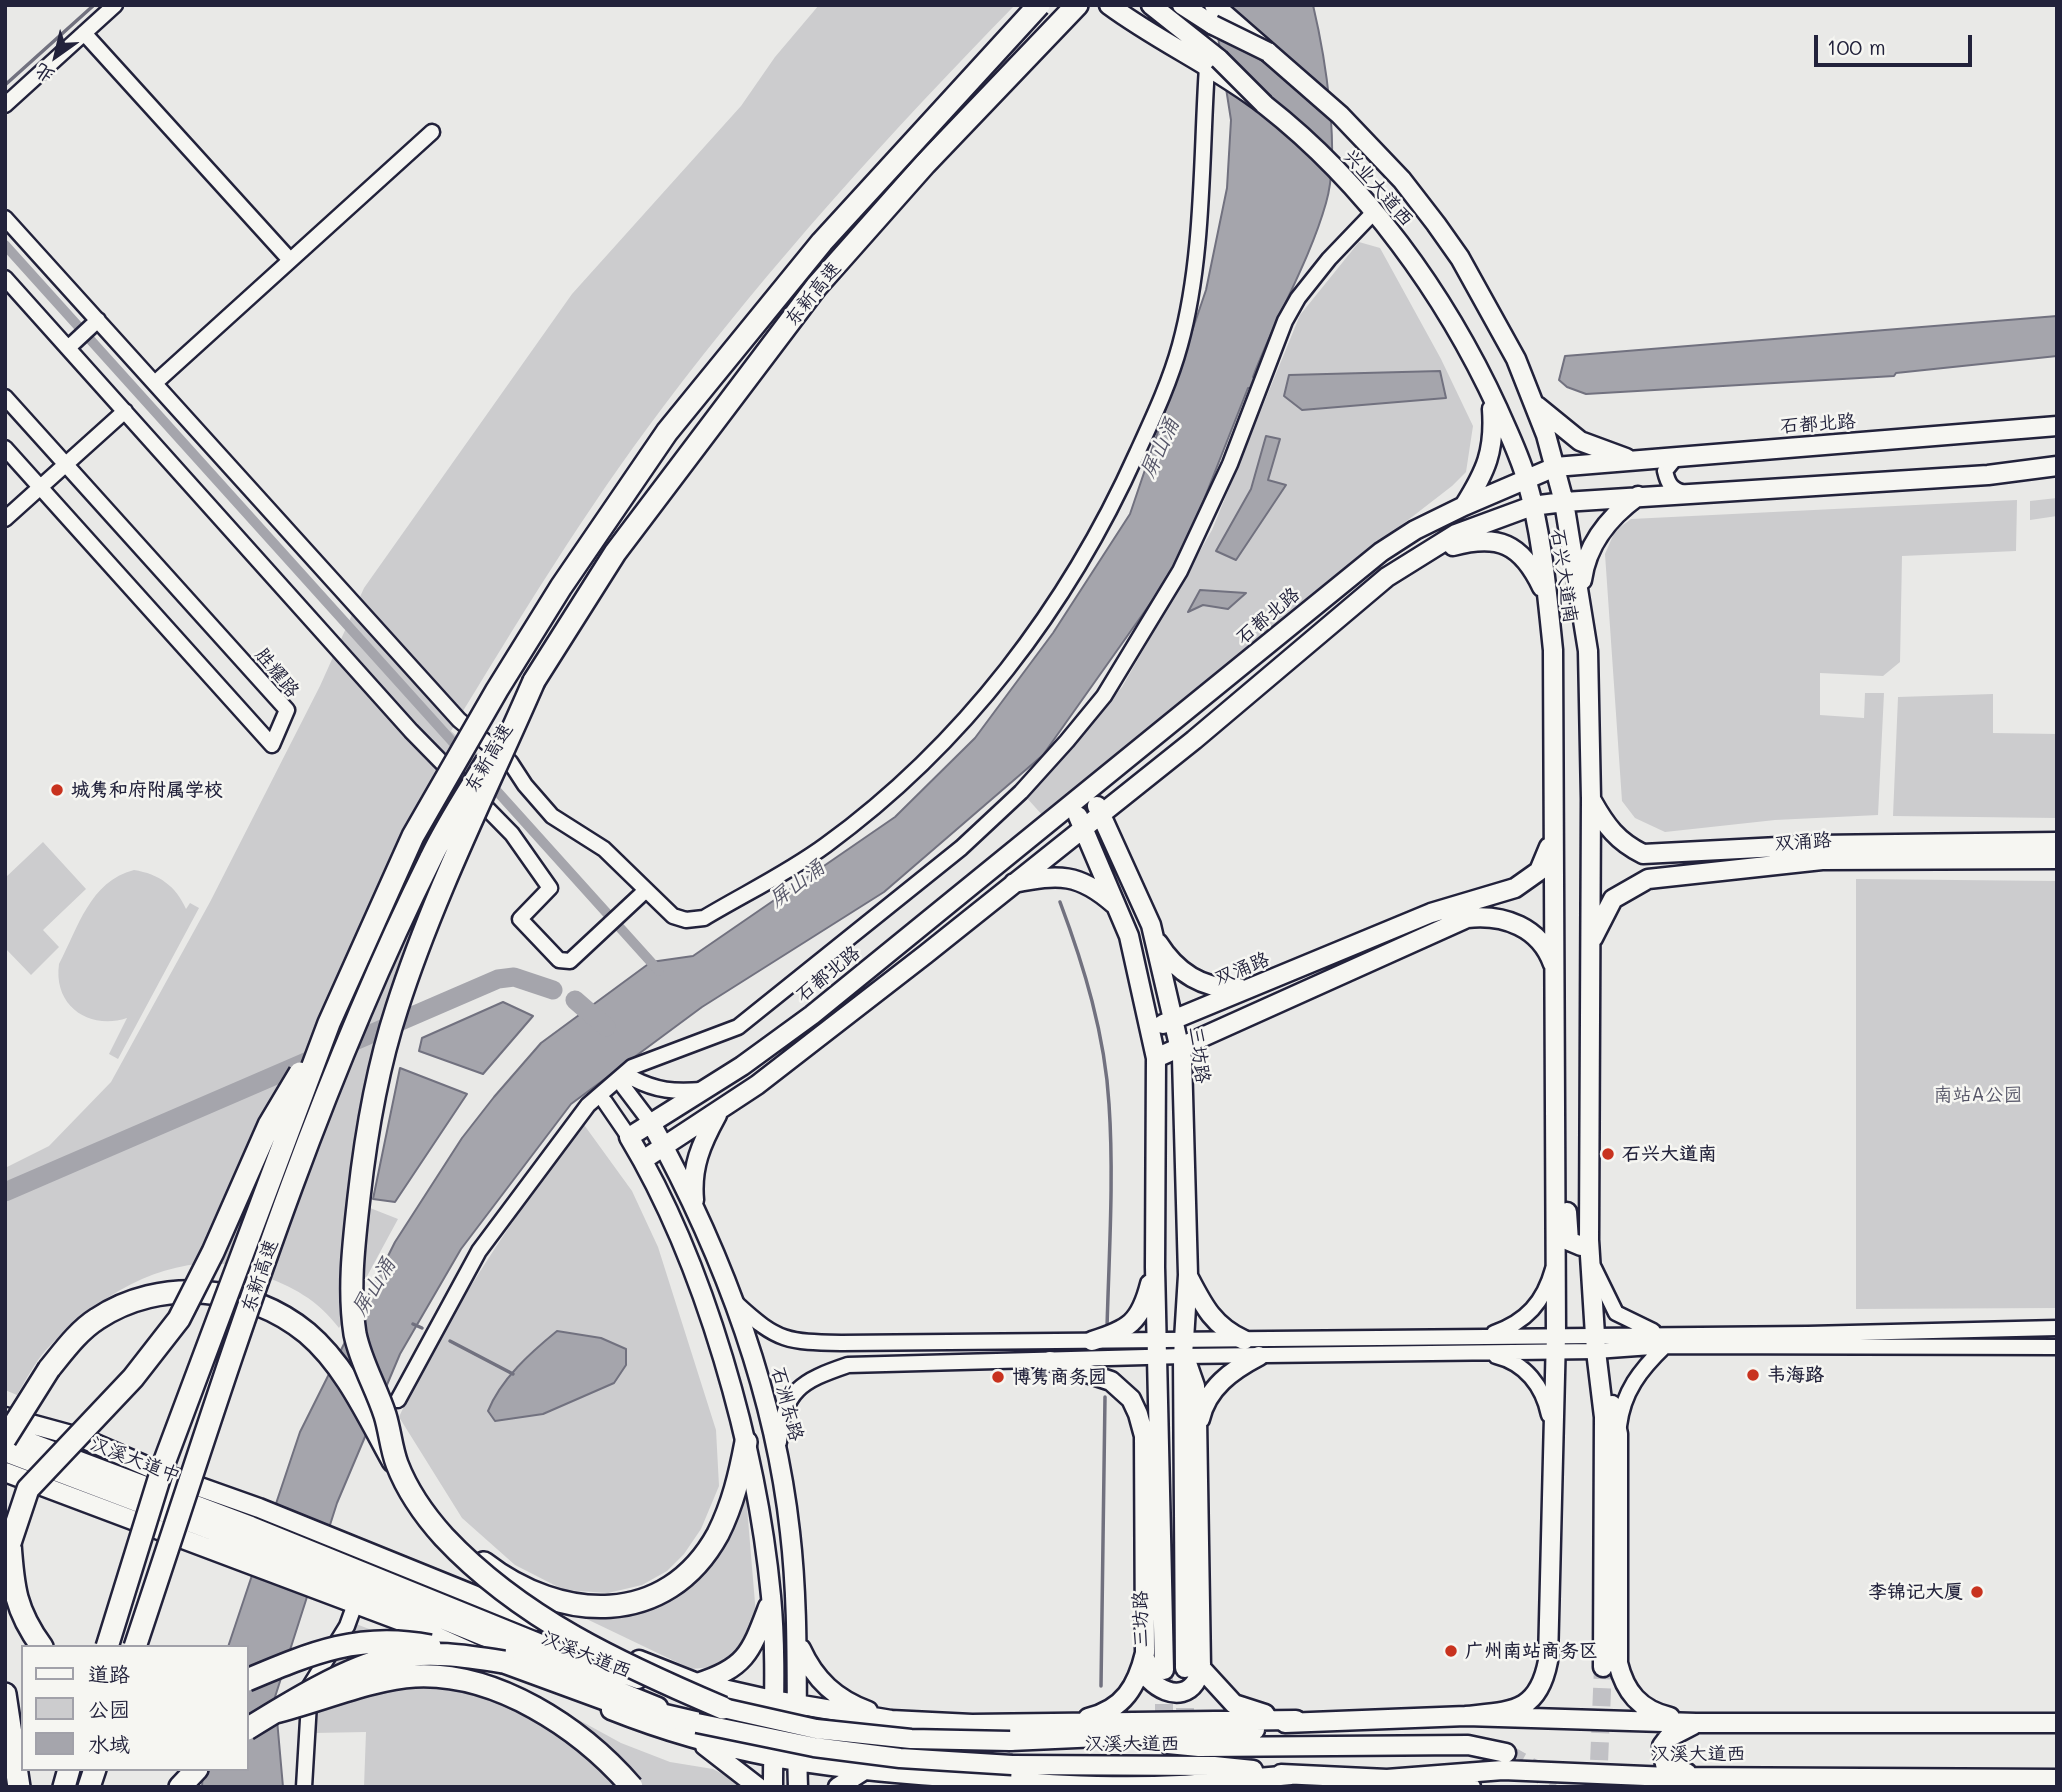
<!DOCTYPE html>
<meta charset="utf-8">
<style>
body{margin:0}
#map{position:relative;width:2062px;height:1792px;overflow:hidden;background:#e9e9e7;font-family:Mali,"LXGW WenKai TC",sans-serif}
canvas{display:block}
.frame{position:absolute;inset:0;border:7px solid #22223b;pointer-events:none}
.legend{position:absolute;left:21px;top:1645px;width:228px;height:126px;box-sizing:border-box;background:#f6f6f2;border:2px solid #a1a1a9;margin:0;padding:9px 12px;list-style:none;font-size:21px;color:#22223b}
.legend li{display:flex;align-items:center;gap:14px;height:35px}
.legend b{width:35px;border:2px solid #a1a1a9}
.north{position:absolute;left:21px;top:21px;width:70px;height:70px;-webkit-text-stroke:5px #f6f6f2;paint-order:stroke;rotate:214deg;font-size:19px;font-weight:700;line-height:28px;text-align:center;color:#22223b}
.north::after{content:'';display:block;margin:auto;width:24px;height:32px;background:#22223b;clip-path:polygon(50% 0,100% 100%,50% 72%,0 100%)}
.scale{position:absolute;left:1814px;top:35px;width:158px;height:32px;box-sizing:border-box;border:4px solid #22223b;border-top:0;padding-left:9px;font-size:21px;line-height:24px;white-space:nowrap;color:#22223b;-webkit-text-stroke:5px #f6f6f2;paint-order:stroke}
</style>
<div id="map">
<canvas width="2062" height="1792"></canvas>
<div class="frame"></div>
<ul class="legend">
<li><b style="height:9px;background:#f6f6f2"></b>道路</li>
<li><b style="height:19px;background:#ccccce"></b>公园</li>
<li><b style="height:19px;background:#a5a5ac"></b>水域</li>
</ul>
<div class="north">北</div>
<div class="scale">100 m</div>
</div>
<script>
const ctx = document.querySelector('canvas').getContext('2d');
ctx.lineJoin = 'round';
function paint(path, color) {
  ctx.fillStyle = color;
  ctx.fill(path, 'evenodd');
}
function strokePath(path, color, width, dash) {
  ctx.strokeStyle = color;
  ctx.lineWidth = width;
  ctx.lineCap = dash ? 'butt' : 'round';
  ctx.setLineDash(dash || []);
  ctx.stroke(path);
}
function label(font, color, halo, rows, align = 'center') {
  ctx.font = font + ' Mali,"LXGW WenKai TC",sans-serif';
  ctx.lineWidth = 5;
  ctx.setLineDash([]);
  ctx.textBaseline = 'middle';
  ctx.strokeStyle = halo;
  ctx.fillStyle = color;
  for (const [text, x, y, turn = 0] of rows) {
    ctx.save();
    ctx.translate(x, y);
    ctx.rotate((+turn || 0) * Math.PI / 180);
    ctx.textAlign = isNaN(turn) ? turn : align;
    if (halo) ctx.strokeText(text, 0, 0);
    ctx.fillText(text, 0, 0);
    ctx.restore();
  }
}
const green = new Path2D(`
 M819 5H1015C890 133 770 265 663 407 585 510 518 621 451 731L502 774C466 852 427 929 403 1011 384 1075 375 1141 365 1206L398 1219 339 1328C318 1300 292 1286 260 1275 249 1272 236 1265 224 1264 156 1258 90 1302 46 1350 35 1362 26 1380 17 1395L5 1390V1168L49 1146 111 1082 210 902 320 686 364 588 572 294 741 106 775 57Z
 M1359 242 1380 248 1441 359 1473 426 1466 472 1452 486 1293 609 1044 817 1026 797 1122 687 1212 530 1300 315Z
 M2057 498V516L2030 520V501Z
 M2017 500 2016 551 1902 556 1900 662 1883 676 1820 673V715L1864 718 1865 693H1884L1878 815 1775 820 1665 832 1635 818 1622 801 1605 554 1615 531 1631 519Z
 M1993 694V733L2057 734V818L1893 816 1898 697Z
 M43 842 86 889 43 930 59 947 31 975 5 948V878Z
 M134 870C159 874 176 886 186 909L190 903 199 908 118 1059 109 1054 127 1018C90 1030 53 1007 59 964 78 928 90 881 134 870Z
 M1856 879 2057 881V1308L1856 1309Z
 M582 1122 632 1191 658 1247 716 1430 719 1486 701 1529 684 1554 667 1571 642 1585 608 1593 564 1590 515 1565 462 1518 399 1417C448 1311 515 1218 582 1122Z
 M746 1495 756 1615 746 1646 723 1666 691 1669 572 1612 622 1614 730 1531Z
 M356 1624 515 1685 621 1743 670 1762 713 1769 747 1787H364L366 1732 314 1733 317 1684Z`);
const water = new Path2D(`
 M1213 5H1313C1325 56 1341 152 1326 203 1309 263 1275 318 1253 377L1261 379 1257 388H1248L1179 563 1043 755 884 892 702 1007 571 1104 461 1249 400 1354 337 1503 275 1697 283 1787H202L203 1769H247V1647H228L300 1432 395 1242 462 1138 494 1097 541 1043 651 962 693 956 895 817 975 738 1053 633 1130 514 1206 290 1227 188 1231 120Z
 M2057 316V356L1896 373 1894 376 1586 394 1567 387 1559 380 1565 356Z
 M1440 371 1446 398 1302 410 1284 396 1289 375Z
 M1266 436 1280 439 1268 480 1286 485 1236 560 1216 551 1251 489Z
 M1200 590 1246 593 1228 609 1203 605 1188 612Z
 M503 1002 533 1016 483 1074 419 1051 422 1038Z
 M400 1068 467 1094 395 1202 373 1199Z
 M557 1331 601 1338 626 1349V1365L614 1383 543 1414 495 1421 488 1411C501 1379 530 1353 557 1331Z`);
const stream = new Path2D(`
 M5 85 94 5
 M1060 902C1084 966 1105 1035 1109 1104 1114 1177 1109 1254 1107 1328
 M413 1324 422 1328
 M450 1341 513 1374
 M1101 1686 1105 1397`);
const canal = new Path2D(`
 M5 245 659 971`);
const river = new Path2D(`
 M575 1000 606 1027
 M5 1192 498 979 514 977 553 990`);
const majorTunnel = new Path2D(`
 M1164 1677V1787
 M1506 1753 1535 1769 1554 1787
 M1185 1780V1668
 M1598 1787 1603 1667`);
const minor = new Path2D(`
 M84 33 290 260
 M5 105 115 5
 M5 218 459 720 510 762 525 785 552 816 604 849 673 916 686 920 704 918C744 894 788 873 826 845 963 745 1068 607 1137 453 1153 418 1170 382 1180 345 1204 258 1201 157 1207 67
 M5 278 411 731 512 834 550 888 520 919 559 960 570 961 645 891
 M68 348 98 320
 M155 383 432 132
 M5 397 287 710 272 745 5 448
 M1677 456 1665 471C1668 484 1671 489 1684 493
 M5 519 125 411
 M632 1078C657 1091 674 1092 702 1090
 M623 1086 651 1123
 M605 1102 629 1137
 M1594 1268 1616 1313 1653 1331
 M737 1304C778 1342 788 1342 842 1343L1808 1334 2057 1328
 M1494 1333C1526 1322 1544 1302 1553 1269
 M1496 1356C1525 1363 1543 1386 1549 1415
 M398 1400 479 1251 588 1105 632 1067 738 1027 961 848 1021 792 1067 741 1104 696 1180 571 1230 464 1285 321 1298 298 1329 259 1374 212
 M1619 1426C1623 1392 1640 1370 1665 1346
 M779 1442C784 1390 801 1381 848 1365L1183 1356 1596 1351 1665 1346 2057 1347
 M304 1787 310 1686 347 1626 355 1604`);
const major = new Path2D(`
 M1109 5C1159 42 1216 67 1265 105 1366 184 1445 294 1498 409 1508 432 1519 454 1526 478 1542 533 1547 593 1553 650L1556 1335 1548 1661C1538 1713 1512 1711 1466 1716
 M1151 5 1219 59
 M1182 5 1213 25
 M1214 5 1340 115 1402 180 1436 224 1460 258 1516 359 1546 435 1564 502 1588 651 1591 799 1589 1240 1596 1351 1604 1417 1603 1667
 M1537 406 1580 441 1626 458
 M1464 506C1486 471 1495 451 1492 409
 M1453 546C1498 534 1521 543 1542 587
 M1582 580C1587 543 1609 517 1638 496
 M1592 801C1606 826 1617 841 1643 854L1817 845 2057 842
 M1097 806 1151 925 1182 1058 1188 1275 1183 1356 1185 1668
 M1078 816 1129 936 1156 1058 1155 1267 1164 1670
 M1014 883C1059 874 1079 873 1114 904
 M1593 938 1613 899 1648 879 1822 860 2057 859
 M1158 943C1177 973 1204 990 1239 988
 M1163 1024 1431 913 1515 888 1539 871 1549 847
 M1156 1058 1467 918C1504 914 1540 927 1553 964
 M651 1123C721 1250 774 1387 790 1532 800 1617 795 1702 798 1787
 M643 1160 757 1085 926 954 1194 740 1387 577 1456 534 1532 506 1564 502 1988 475 2057 466
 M694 1200C691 1167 701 1144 717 1115
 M1567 1212 1569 1241 1581 1246 1589 1240
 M1188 1276C1203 1305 1213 1326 1244 1340
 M1092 1341C1129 1329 1140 1323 1150 1284
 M1050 1361 1111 1381 1131 1399 1138 1414 1144 1436 1145 1653C1137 1686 1124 1709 1088 1718
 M1188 1366 1195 1386 1197 1418 1201 1668 1234 1704 1265 1714
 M1612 1405 1618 1434V1663C1625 1692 1640 1710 1670 1717
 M5 1417 82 1438 169 1476 259 1508 538 1621
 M1200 1419C1207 1388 1232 1370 1259 1356
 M5 1433 251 1526 556 1650 638 1679
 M5 1452 377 1593 658 1707
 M5 1472 409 1624 475 1654
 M801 1649C815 1680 836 1699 868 1711
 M639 1660 697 1683 772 1700 891 1720 972 1724 1296 1720
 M1146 1660 1149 1679C1171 1701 1198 1697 1201 1663
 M697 1683C746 1668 751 1652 768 1607
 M611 1710C724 1755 827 1769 947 1777 1024 1783 1103 1789 1180 1785 1217 1783 1254 1778 1291 1775
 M1285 1723 1466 1716 1696 1723H2057
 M1010 1741 1255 1730
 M1168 1744 1199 1747 1468 1745 1506 1753
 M705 1746 758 1787
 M1012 1765 1214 1766 1253 1770
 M1687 1773 1665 1764 1662 1746 1668 1738 1693 1725
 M1281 1774 1387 1779 1503 1770 1669 1777 2057 1779
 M1435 1783 1471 1787
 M773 1787C773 1724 777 1658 771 1596 757 1449 705 1263 629 1137L742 1066 812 1015 1381 552 1415 530 1464 506 1555 467 2057 426
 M838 1787 863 1771`);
const highway = new Path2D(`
 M534 681 615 553 816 287 925 164 1077 5
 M49 1369C63 1352 78 1331 97 1319 160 1277 249 1285 307 1333 346 1366 369 1418 393 1461
 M10 1543C13 1587 15 1610 42 1647
 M484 1563C560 1622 666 1629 718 1534 733 1504 740 1474 746 1442
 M504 1662 624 1706 697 1723
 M5 1694 19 1787
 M64 1787 69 1769
 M89 1787 95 1769
 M180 1787 197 1769`);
const majorBridge = new Path2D(`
 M1213 25 1268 52
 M1219 59 1264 104
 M723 1708 816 1729 911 1739 1010 1741
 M697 1723 814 1747 900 1758 1012 1765`);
const highwayBridge = new Path2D(`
 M534 681C487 789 433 896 397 1008 377 1069 366 1134 359 1197 354 1242 348 1289 355 1334 361 1363 376 1387 385 1415 390 1431 391 1448 397 1464 407 1490 425 1516 444 1537 521 1619 622 1665 723 1708
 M5 1439 49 1369
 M10 1543 28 1489 133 1378 179 1319 213 1252 269 1125 300 1073
 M107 1647 164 1463 329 1023 413 836 497 690 561 587 667 432 822 242 1039 5
 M135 1647C224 1381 306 1109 431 858 447 824 468 793 487 761
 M247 1680C311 1653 360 1632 430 1646
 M275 1712C317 1702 373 1678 415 1676 496 1672 580 1727 632 1787
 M247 1729C284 1706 348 1666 391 1658 429 1650 466 1656 504 1662`);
const markers = [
 [57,790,7,"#c8321e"],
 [1608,1154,7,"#c8321e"],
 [1753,1375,7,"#c8321e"],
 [998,1377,7,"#c8321e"],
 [1977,1592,7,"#c8321e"],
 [1451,1651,7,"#c8321e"]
];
const streetNames = [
 ["兴业大道西",1378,188,49],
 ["东新高速",813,294,-51],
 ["石都北路",1818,424,-4],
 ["石兴大道南",1564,576,82],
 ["石都北路",1268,616,-40],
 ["胜耀路",277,673,51],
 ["东新高速",489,758,-60],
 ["双涌路",1803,842,-4],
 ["双涌路",1242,969,-22],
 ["石都北路",828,974,-39],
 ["三坊路",1199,1055,82],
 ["东新高速",260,1276,-71],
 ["石洲东路",787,1404,75],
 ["汉溪大道中",135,1460,21],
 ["三坊路",1141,1619,-91],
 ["汉溪大道西",586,1655,22],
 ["汉溪大道西",1132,1744],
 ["汉溪大道西",1698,1754]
];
const poiNames = [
 ["城隽和府附属学校",71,790],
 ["石兴大道南",1622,1154],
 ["韦海路",1767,1375],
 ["博隽商务园",1012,1377],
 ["李锦记大厦",1963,1592,"right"],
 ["广州南站商务区",1465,1651]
];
const parkNames = [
 ["南站A公园",1978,1095]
];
const waterNames = [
 ["屏山涌",1160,448,-65],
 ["屏山涌",797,884,-37],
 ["屏山涌",374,1287,-59]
];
paint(green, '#ccccce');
paint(water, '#a5a5ac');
strokePath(water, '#71717f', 2);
strokePath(stream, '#71717f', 3.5);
strokePath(canal, '#a5a5ac', 10);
strokePath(river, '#a5a5ac', 19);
strokePath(majorTunnel, '#c1c1c5', 18, [18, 9]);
strokePath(minor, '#22223b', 19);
strokePath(major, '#22223b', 23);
strokePath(highway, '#22223b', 26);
strokePath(minor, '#f6f6f2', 14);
strokePath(major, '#f6f6f2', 18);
strokePath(highway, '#f6f6f2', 21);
strokePath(majorBridge, '#22223b', 23, []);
strokePath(highwayBridge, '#22223b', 26, []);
strokePath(majorBridge, '#f6f6f2', 18);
strokePath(highwayBridge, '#f6f6f2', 21);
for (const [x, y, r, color] of markers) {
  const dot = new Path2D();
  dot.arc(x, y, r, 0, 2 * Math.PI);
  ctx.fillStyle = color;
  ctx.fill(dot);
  strokePath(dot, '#f6f6f2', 2.5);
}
label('19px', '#22223b', '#f6f6f2', streetNames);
label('bold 19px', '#22223b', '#f6f6f2', poiNames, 'left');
label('19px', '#555567', '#f6f6f2', parkNames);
label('italic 21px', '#565668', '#f6f6f2', waterNames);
</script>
